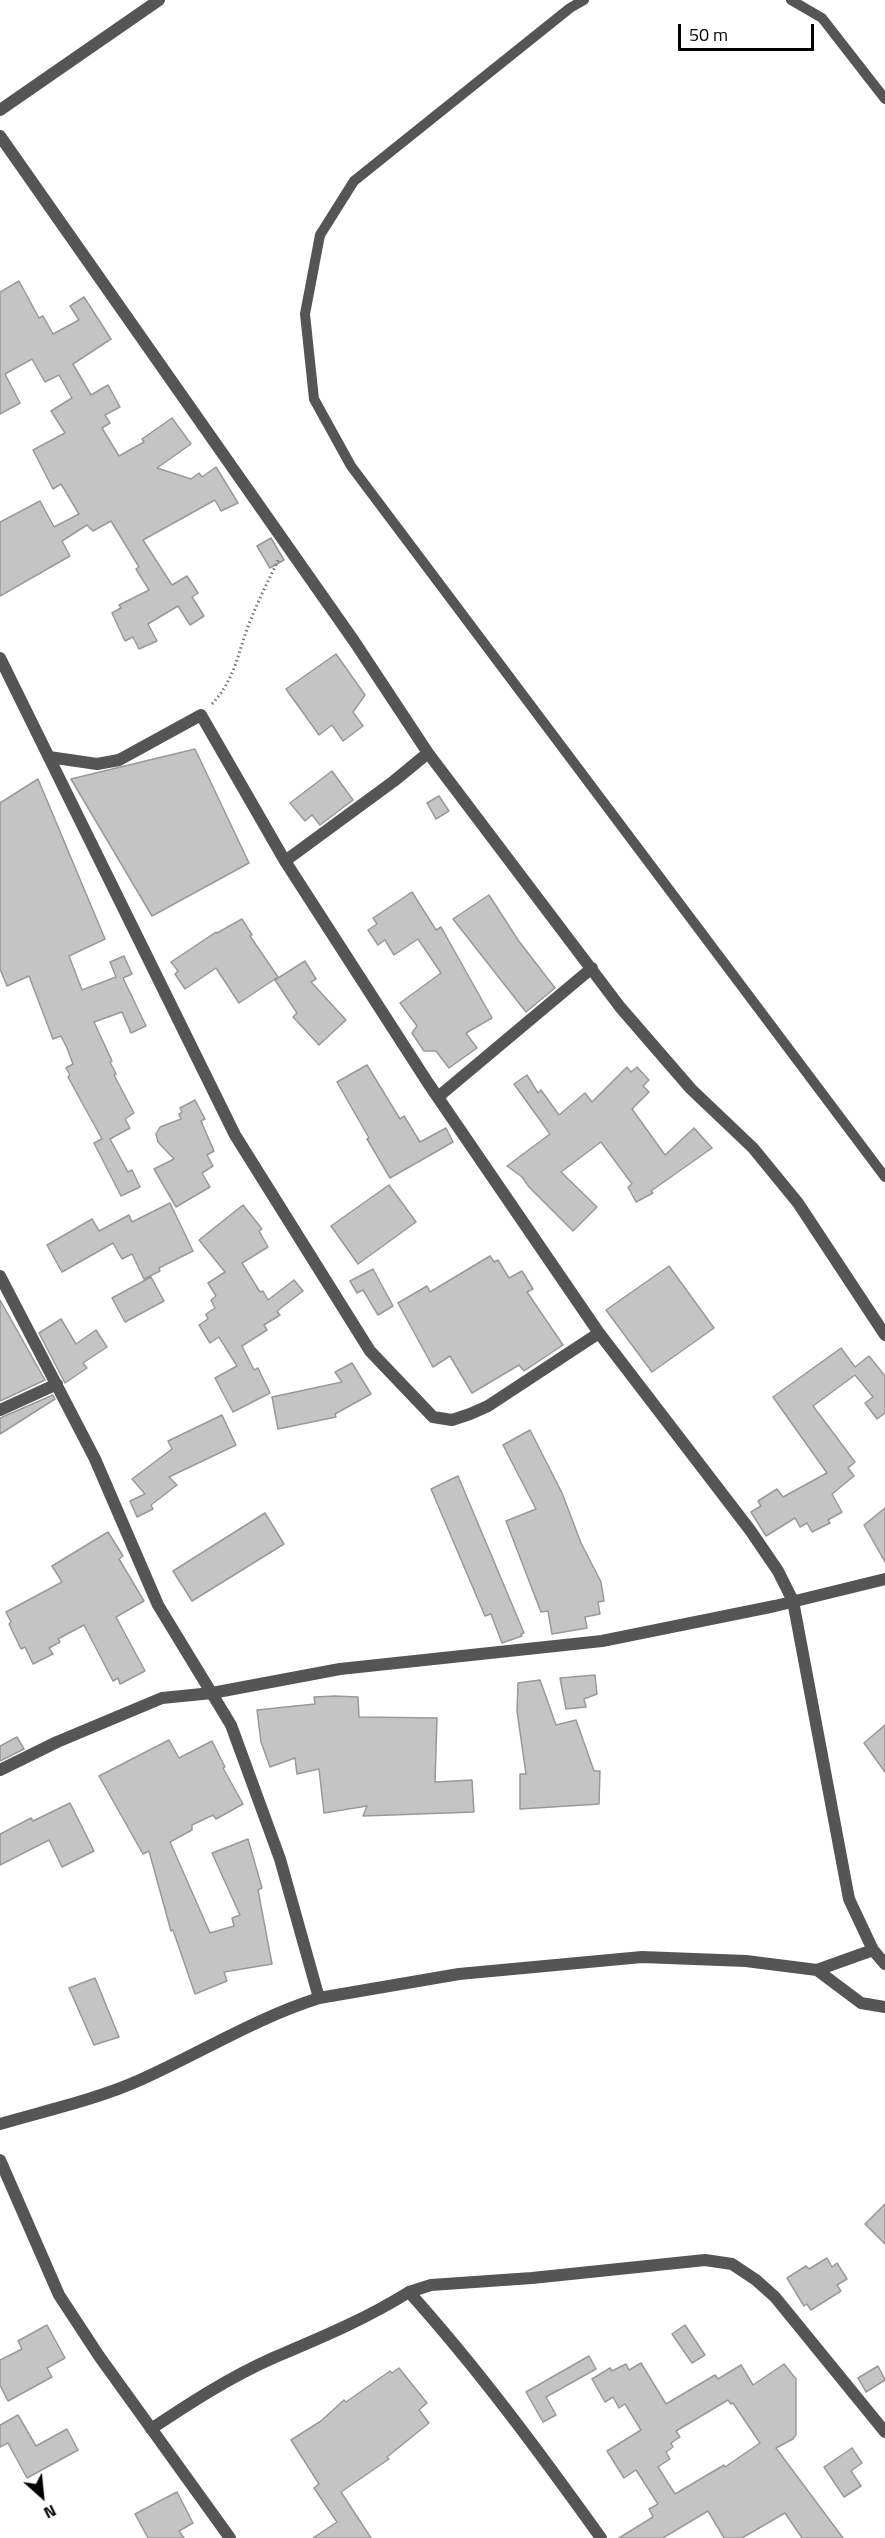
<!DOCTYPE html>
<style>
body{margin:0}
#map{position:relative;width:885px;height:2538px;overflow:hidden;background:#fff;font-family:"Titillium Web",sans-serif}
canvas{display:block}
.north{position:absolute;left:12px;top:2466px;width:60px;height:60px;-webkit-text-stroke:4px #fff;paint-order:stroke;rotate:153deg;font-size:16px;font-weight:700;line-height:24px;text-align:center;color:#000}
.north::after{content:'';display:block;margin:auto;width:21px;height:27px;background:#000;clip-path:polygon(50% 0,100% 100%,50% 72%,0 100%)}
.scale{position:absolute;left:678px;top:24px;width:136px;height:27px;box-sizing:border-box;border:3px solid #000;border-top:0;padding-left:8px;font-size:18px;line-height:21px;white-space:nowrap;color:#000;-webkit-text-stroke:4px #fff;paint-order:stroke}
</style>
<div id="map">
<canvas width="885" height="2538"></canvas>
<div class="north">N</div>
<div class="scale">50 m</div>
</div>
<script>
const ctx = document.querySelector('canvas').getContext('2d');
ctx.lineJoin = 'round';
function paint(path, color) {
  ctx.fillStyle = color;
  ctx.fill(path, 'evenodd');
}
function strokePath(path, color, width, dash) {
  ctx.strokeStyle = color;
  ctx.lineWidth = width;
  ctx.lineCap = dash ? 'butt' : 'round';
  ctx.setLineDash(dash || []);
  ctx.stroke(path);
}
const building = new Path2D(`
 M19 281 39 318 43 316 53 334 79 320 70 306 84 297 111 339 73 364 91 395 108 385 120 407 105 415 110 423 102 428 119 456 144 442 142 439 172 418 191 444 157 468 191 479 199 473 202 477 216 467 238 503 221 511 215 500 143 540 172 585 187 576 198 593 192 597 204 616 190 625 178 606 148 624 157 641 139 649 133 637 125 641 112 613 121 608 119 605 149 590 136 569 139 567 111 521 93 531 87 525 62 541 70 556 0 596V522L40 501 54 527 79 514 61 484 53 489 33 450 65 433 51 411 72 398 59 375 45 382 32 359 5 374 20 403 0 414V292Z
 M271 538 284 560 270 568 257 546Z
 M336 654 365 695 353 712 363 726 343 741 332 725 319 735 286 689Z
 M195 749 249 863 152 916 71 779Z
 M332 771 353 800 320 825 312 815 305 821 290 803Z
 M38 779 105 939 69 956 82 990 116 977 110 962 124 956 132 974 123 978 146 1026 131 1033 122 1012 94 1022 112 1061 110 1062 116 1074 114 1075 134 1113 125 1119 130 1128 110 1139 128 1172 132 1170 140 1187 121 1196 94 1143 102 1139 68 1077 70 1075 66 1068 73 1064 67 1048 61 1036 53 1039 29 976 7 986 0 969V803Z
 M439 796 449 811 436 819 427 803Z
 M412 892 436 930 441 927 492 1018 466 1033 477 1048 449 1068 436 1051H424L412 1033 417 1026 400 1003 441 973 418 939 394 955 385 940 378 945 368 930 377 924 373 918Z
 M489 895 518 940 555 988 526 1012 453 919Z
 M242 919 252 935 250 936 278 977 239 1003 216 968 185 989 175 974 178 971 171 962 216 932 217 933Z
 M305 961 316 979 311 982 346 1020 319 1045 293 1017 297 1013 275 980Z
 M367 1065 400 1119 404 1116 420 1142 446 1128 453 1142 390 1178 367 1139 369 1138 337 1082Z
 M627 1067 631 1072 637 1067 649 1080 643 1086 649 1092 632 1109 665 1155 694 1128 712 1148 651 1191 653 1193 636 1202 628 1187 632 1184 601 1142 561 1172 597 1207 573 1231 529 1187 522 1177 507 1166 550 1134 514 1084 527 1075 538 1093 541 1090 559 1115 585 1093 592 1102Z
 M195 1100 205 1119 201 1121 214 1151 207 1155 213 1166 202 1173 210 1187 176 1207 154 1169 174 1159 158 1142 156 1134 160 1127 181 1119 179 1114 182 1112 180 1108Z
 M389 1185 416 1222 358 1264 331 1226Z
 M170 1203 193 1251 159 1268 160 1271 144 1279 132 1254 122 1259 113 1243 62 1272 47 1245 92 1219 99 1231 129 1215 132 1222Z
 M243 1205 262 1229 259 1231 268 1247 242 1263 260 1292 263 1291 268 1300 294 1280 303 1291 277 1311 280 1315 264 1325 267 1330 242 1346 254 1370 258 1368 270 1393 233 1412 215 1378 237 1366 219 1337 210 1343 199 1325 208 1319 206 1314 215 1308 211 1300 216 1296 208 1283 225 1272 199 1240Z
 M490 1256 494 1262 498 1260 509 1278 522 1271 533 1289 527 1292 563 1345 524 1371 519 1365 472 1393 450 1356 433 1367 398 1303 427 1286 430 1292Z
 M669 1266 714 1328 652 1372 606 1310Z
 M373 1269 393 1306 378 1315 363 1290 357 1293 350 1281Z
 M151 1277 164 1301 125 1322 112 1298Z
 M0 1300 45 1380 0 1401Z
 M61 1319 76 1344 96 1330 107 1347 83 1363 87 1368 65 1383 39 1333Z
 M841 1348 855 1367 869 1356 885 1376V1413L877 1419 865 1403 873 1397 855 1375 813 1406 855 1462 848 1468 854 1476 832 1494 842 1512 828 1520 830 1523 812 1532 807 1523 800 1527 795 1518 766 1536 751 1512 761 1506 758 1501 777 1489 783 1497 827 1473 773 1397Z
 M352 1363 371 1394 335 1414 336 1417 278 1429 272 1397 342 1382 335 1372Z
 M53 1395 55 1399 0 1434V1418Z
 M222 1415 236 1445 169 1477 177 1485 151 1505 153 1509 137 1517 130 1501 145 1494 132 1479 172 1449 168 1441Z
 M530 1430 562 1493 581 1543 601 1582 604 1601 598 1602 600 1614 585 1617 587 1628 552 1634 548 1611 541 1612 506 1521 536 1509 503 1445Z
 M458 1476 524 1633 521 1634 522 1636 502 1643 491 1614 485 1616 431 1489Z
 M885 1508V1562L864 1525Z
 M265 1513 284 1544 192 1601 173 1571Z
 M108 1532 123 1556 119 1559 144 1601 116 1617 145 1671 120 1684 118 1678 113 1681 84 1625 58 1639 60 1642 49 1648 53 1654 33 1664 25 1647 21 1649 9 1624 11 1622 6 1612 62 1582 52 1566Z
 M595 1675 597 1694 584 1699 586 1707 566 1709 560 1678Z
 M540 1680 556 1725 576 1720 594 1771H600L599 1804 520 1809V1774H526L517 1711 518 1683Z
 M335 1696 358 1697 359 1717 437 1718 435 1782 472 1780 474 1812 363 1816 367 1806 324 1813 319 1769 297 1774 295 1758 270 1767 261 1742 257 1710 315 1704 314 1697Z
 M885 1725V1772L864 1743Z
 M17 1737 24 1749 0 1761V1746Z
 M169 1740 179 1758 212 1741 225 1767 223 1768 243 1804 216 1819 213 1815 192 1825V1830L170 1842 210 1933 234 1926 232 1918 240 1915 212 1853 248 1839 262 1888 258 1890 272 1964 224 1972 227 1981 195 1994 173 1930 171 1931 149 1851 143 1854 99 1776Z
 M70 1803 94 1851 62 1867 49 1840 0 1865V1834L31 1818 33 1821Z
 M95 1978 119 2037 94 2045 69 1988Z
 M885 2204V2244L865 2224Z
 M827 2258 832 2267 837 2263 847 2279 837 2285 841 2291 811 2310 807 2304 804 2306 787 2278 806 2266 809 2269Z
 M47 2325 65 2358 47 2368 52 2377 8 2401 0 2385V2360L22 2349 18 2341Z
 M685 2325 705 2355 692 2363 672 2334Z
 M589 2356 596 2369 546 2397 556 2415 543 2422 526 2392Z
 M641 2363 666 2404 715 2375 718 2379 741 2365 753 2385 784 2364 796 2379V2435L793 2439 776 2448 843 2538H802L785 2513 742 2538H724L708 2511 663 2538H619L653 2517 649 2509 658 2504 636 2470 624 2478 607 2451 641 2430 625 2404 619 2408 613 2397 605 2402 592 2379 610 2368 612 2371 626 2364 629 2370ZM728 2400 731 2404 733 2403 760 2443 725 2467 724 2465 675 2494 658 2467 670 2459 666 2452 673 2447 671 2443 680 2437 676 2431Z
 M878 2366 885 2380 866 2392 858 2378Z
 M399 2368 427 2403 419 2410 429 2423 387 2457 389 2459 341 2492 371 2538H313L337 2522 314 2488 319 2484 291 2440 321 2421 344 2400 346 2402 390 2371 392 2373Z
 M18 2415 36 2446 67 2429 78 2450 27 2478 8 2443 0 2447V2425Z
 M852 2448 862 2463 851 2471 861 2486 844 2497 824 2467Z
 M177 2492 193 2523 179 2531 184 2538H148L135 2514Z`);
const path = new Path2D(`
 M212 704C232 683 237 659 246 632 255 607 267 583 279 559`);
const service = new Path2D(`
 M584 0 570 8 354 181 320 235 305 314 314 399 351 466 885 1177
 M791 0 822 18 885 99`);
const minor = new Path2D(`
 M0 110 159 0
 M0 136 354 641 428 753 620 1007 691 1089 753 1148 798 1203 885 1335
 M0 658 235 1135 370 1351 433 1417 452 1420 470 1414 488 1406 599 1333
 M49 757 97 764 119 760 201 715 285 861 428 1083 599 1333 750 1530 778 1571 793 1601 849 1899 873 1950 885 1964
 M285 861 394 781 428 753
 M438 1097 592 968
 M0 1276 95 1459 158 1605 231 1725 280 1859 319 1998C256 2018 200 2053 140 2080 98 2099 44 2111 0 2124
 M0 1410 57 1384
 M0 1770 57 1742 162 1698 212 1693 340 1669 602 1641 775 1606 885 1579
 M817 1970 861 2003 885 2007
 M319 1998 459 1974 642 1957 746 1961 817 1970 873 1950
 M0 2160 59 2295 99 2356 230 2538
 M409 2292 431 2285 532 2278 705 2260 732 2264 756 2280 775 2297 885 2432
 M151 2429C190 2403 230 2377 273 2358 320 2338 366 2319 409 2292 479 2370 540 2453 601 2538`);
paint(building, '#c4c4c4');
strokePath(building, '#999', 1.5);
strokePath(path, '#777', 3, [1.5, 3]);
strokePath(service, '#555', 10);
strokePath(minor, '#555', 12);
</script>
